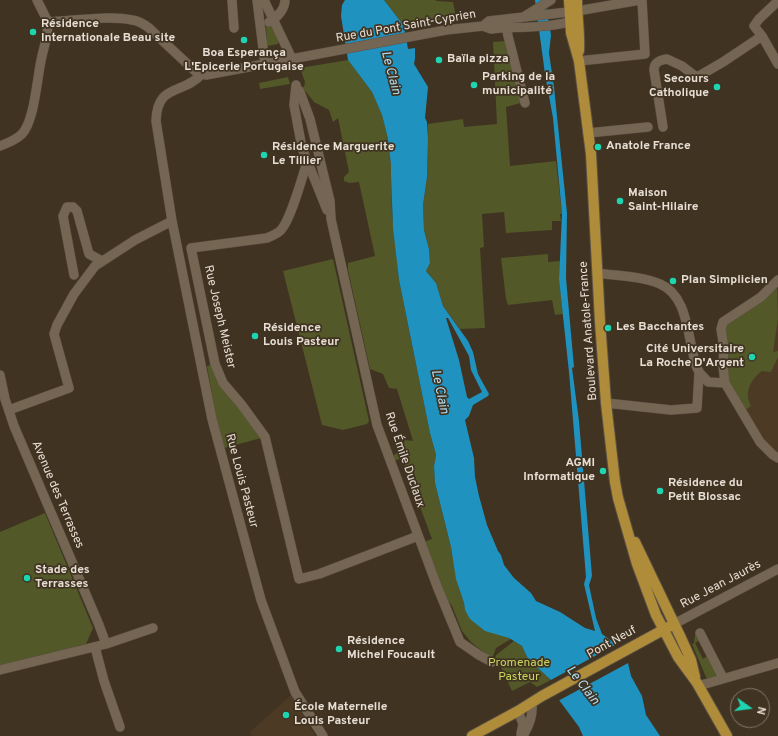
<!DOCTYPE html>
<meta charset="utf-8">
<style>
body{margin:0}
#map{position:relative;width:778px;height:736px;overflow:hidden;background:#403322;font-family:Overpass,sans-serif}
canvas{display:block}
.north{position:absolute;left:730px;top:688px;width:40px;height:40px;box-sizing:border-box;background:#403322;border:1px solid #837769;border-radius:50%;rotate:104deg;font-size:11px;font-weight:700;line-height:16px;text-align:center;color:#e7ded4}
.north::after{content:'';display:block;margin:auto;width:14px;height:18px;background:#1dd5b1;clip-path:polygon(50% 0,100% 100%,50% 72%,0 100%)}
</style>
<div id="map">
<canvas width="778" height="736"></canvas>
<div class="north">N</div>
</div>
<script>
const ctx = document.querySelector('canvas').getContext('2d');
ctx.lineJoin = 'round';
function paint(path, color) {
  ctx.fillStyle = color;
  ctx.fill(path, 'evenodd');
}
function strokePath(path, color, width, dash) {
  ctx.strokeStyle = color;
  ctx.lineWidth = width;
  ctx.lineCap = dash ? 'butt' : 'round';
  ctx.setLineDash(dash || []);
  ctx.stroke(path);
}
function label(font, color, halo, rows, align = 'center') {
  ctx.font = font + ' Overpass,sans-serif';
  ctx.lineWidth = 3.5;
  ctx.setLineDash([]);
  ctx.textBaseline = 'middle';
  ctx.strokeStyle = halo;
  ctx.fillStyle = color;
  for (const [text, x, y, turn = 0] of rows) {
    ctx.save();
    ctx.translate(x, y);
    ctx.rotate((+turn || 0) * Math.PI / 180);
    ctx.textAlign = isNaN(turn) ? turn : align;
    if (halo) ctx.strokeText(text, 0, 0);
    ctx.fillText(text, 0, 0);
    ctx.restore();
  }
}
const built = new Path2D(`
 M778 286V453L765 441 729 382 727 323Z
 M292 694 315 736H252L250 732Z`);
const green = new Path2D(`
 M384 0H435L437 1 453 2 456 17 404 26Z
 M272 24 278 40V44L267 46 266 25Z
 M506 41 521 103 506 107 510 166 556 161 562 214H560L561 221H552V230L506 233 504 212 482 214 484 247 480 248 485 328 460 329 443 306 436 283 426 271 430 263 429 249 424 230 423 205 427 177 428 139V124L463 119 464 127 497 124 493 42Z
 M348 60 372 92 382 115 388 139 391 165 392 214 399 280 430 433 436 455 434 466 435 483 451 547 458 585 464 603 465 610 511 639 496 648 492 659 471 642 462 631 452 606 437 586 421 543 432 539 402 458 391 462 390 458C398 453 402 449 405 440L413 441 397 389 389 388 383 374 370 369 348 270V263L375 256 359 182 349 183 344 181V177L349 172 338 118 333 122 329 110 314 102 302 87H304L305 82 300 68Z
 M288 77 290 84 260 89 259 83Z
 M548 254V262L560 261 559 279 563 314 555 315 552 300 508 305 506 299 501 258Z
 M333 259 369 421 367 424 343 430 322 425 283 271Z
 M777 287 778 319 773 352 778 351V357L771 372 762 371C750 380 744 393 751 406L745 410 729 382 724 333 727 323Z
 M215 364 265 437 224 448 216 418 207 366Z
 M45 513 93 628 86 644 0 666V532Z
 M697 634 700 640 695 643 703 659 709 655 717 673 714 678 708 679 706 677 692 644 694 643 695 635Z
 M514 641 522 646 528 659 551 680 537 687 530 682 512 691 499 663 494 660 496 655Z`);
const water = new Path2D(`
 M345 0H384L404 26 408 49 415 48V59L414 64 428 87 425 118 427 122 428 139 427 177 423 205 424 230 429 249 430 263 426 271 436 283 443 306 468 341 473 352 478 374 489 394 488 396 473 405 469 416 465 420 474 458 475 477 479 496 487 525 498 551 501 555 504 565 514 578 531 593 536 601 560 612 585 628 595 631 584 584 586 577 569 372 559 279 562 214 553 118 545 74 535 0H545L551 35 549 53 554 87 567 213 566 278 574 367 572 368 579 421 592 576 589 585 596 618 602 634 616 644 628 663 631 676 642 696 646 715 660 736H583L579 727 559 700 551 680 528 659 522 646 509 638 485 631 470 619 465 610 464 603 456 579 451 547 435 483 434 466 436 455 430 433 399 280 393 228 391 176V165L388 139 382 115 372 92 348 60 341 16 342 5ZM446 318H448L469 356 471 370 482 392 469 399 467 397 459 360Z`);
const pier = new Path2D(`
 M617 644 630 662 558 701 549 681Z`);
const minor = new Path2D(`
 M37 0 48 22C72 21 109 15 132 20 139 21 144 24 149 28L195 71 202 74 206 75 446 30 483 26 489 21 577 11 640 0
 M232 0 234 28
 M257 0 265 64
 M264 0 292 59
 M778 1 759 19 754 26 762 36 778 64
 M525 16 551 0
 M269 22C277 18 285 9 285 0
 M506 22 508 36 525 103
 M483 26 491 29 500 28C523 27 556 28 577 19
 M579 61 645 54 642 0
 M202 74C183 95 157 83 156 121L172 221 212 419 261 600 295 692 323 736
 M296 85 294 105 302 148 327 210
 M297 88 300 92 310 119 330 201 331 219 377 425 437 586 460 642 479 655 492 662
 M663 127 654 70C654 62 660 60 667 59L682 66 695 76H699L723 62 762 36
 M588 133 648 127
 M0 146C8 143 16 140 22 134 35 120 37 76 42 56 45 43 48 35 48 22
 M307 162C302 178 291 219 281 230 277 234 272 236 267 238L191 248 215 364 223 383 241 404 265 437 299 579 319 574 418 536
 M597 273C618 276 641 276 660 284 686 295 687 330 693 353 694 360 696 368 700 373 702 376 706 379 708 382L725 383
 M74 275 63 216 67 207H73L77 211 89 254 102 261
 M778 280 761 297 723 322 721 329 724 348 723 366 725 383 760 442 773 455 778 458
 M0 375 5 399 14 426 99 625 106 644
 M606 403 671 410 697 408 699 373
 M9 410 69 388 54 334 57 325 74 294 95 266 135 240 172 221
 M674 624 778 569
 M700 633 723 678
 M95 647 104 681 120 727
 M0 670 106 644 153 628
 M698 686 778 663
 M518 711 523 724 521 734
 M523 736C530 724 533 715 532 702`);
const major = new Path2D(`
 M569 0 571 33 579 61 591 154 600 322 606 403 615 482 618 498 637 564 656 615 678 657 697 683 727 736
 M577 0C577 17 580 34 579 51
 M635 542 681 638 691 660 695 677
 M472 736 518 711 542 696 674 624`);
const markers = [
 [33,32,4,"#1dd5b1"],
 [244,40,4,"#1dd5b1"],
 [439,60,4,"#1dd5b1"],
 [474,85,4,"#1dd5b1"],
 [717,87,4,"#1dd5b1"],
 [598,147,4,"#1dd5b1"],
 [264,155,4,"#1dd5b1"],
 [620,201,4,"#1dd5b1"],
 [673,281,4,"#1dd5b1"],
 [608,328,4,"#1dd5b1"],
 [255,336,4,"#1dd5b1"],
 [752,357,4,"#1dd5b1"],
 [603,471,4,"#1dd5b1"],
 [660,491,4,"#1dd5b1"],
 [27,578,4,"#1dd5b1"],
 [339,649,4,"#1dd5b1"],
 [286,715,4,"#1dd5b1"]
];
const poiNames = [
 ["Résidence",41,25],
 ["Internationale Beau site",41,39],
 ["Boa Esperança",244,54,"center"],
 ["L'Epicerie Portugaise",244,68,"center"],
 ["Baïla pizza",447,60],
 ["Parking de la",482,78],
 ["municipalité",482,92],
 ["Secours",709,80,"right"],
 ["Catholique",709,94,"right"],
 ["Anatole France",606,147],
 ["Résidence Marguerite",272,148],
 ["Le Tillier",272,162],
 ["Maison",628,194],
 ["Saint-Hilaire",628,208],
 ["Plan Simplicien",681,281],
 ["Les Bacchantes",616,328],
 ["Résidence",263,329],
 ["Louis Pasteur",263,343],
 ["Cité Universitaire",744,350,"right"],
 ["La Roche D'Argent",744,364,"right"],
 ["AGMI",595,464,"right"],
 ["Informatique",595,478,"right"],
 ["Résidence du",668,484],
 ["Petit Blossac",668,498],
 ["Stade des",35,571],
 ["Terrasses",35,585],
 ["Résidence",347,642],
 ["Michel Foucault",347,656],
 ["École Maternelle",294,708],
 ["Louis Pasteur",294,722]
];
const streetNames = [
 ["Rue du Pont Saint-Cyprien",406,27,-10],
 ["Rue Joseph Meister",219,317,77],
 ["Boulevard Anatole-France",589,331,-94],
 ["Rue Émile Duclaux",404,460,71],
 ["Rue Louis Pasteur",241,481,75],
 ["Avenue des Terrasses",57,495,67],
 ["Rue Jean Jaurès",721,585,-28],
 ["Pont Neuf",612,643,-29]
];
const parkNames = [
 ["Promenade",519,664],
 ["Pasteur",519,678]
];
const waterNames = [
 ["Le Clain",390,73,75],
 ["Le Clain",439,392,78],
 ["Le Clain",582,686,52]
];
paint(built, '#4c3a25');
paint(green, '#525827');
paint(water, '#1f92c0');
paint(pier, '#403322');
strokePath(minor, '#5d5143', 10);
strokePath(major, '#5d5143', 12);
strokePath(minor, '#756654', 9);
strokePath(major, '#af8c39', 10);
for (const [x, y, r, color] of markers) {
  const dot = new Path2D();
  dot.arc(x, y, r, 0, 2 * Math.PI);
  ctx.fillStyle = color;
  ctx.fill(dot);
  strokePath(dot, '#403322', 1.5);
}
label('bold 12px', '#e7ded4', '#403322', poiNames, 'left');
label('12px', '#e7ded4', '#403322', streetNames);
label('12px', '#c9d75d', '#403322', parkNames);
label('italic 13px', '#b1dff7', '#403322', waterNames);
</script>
